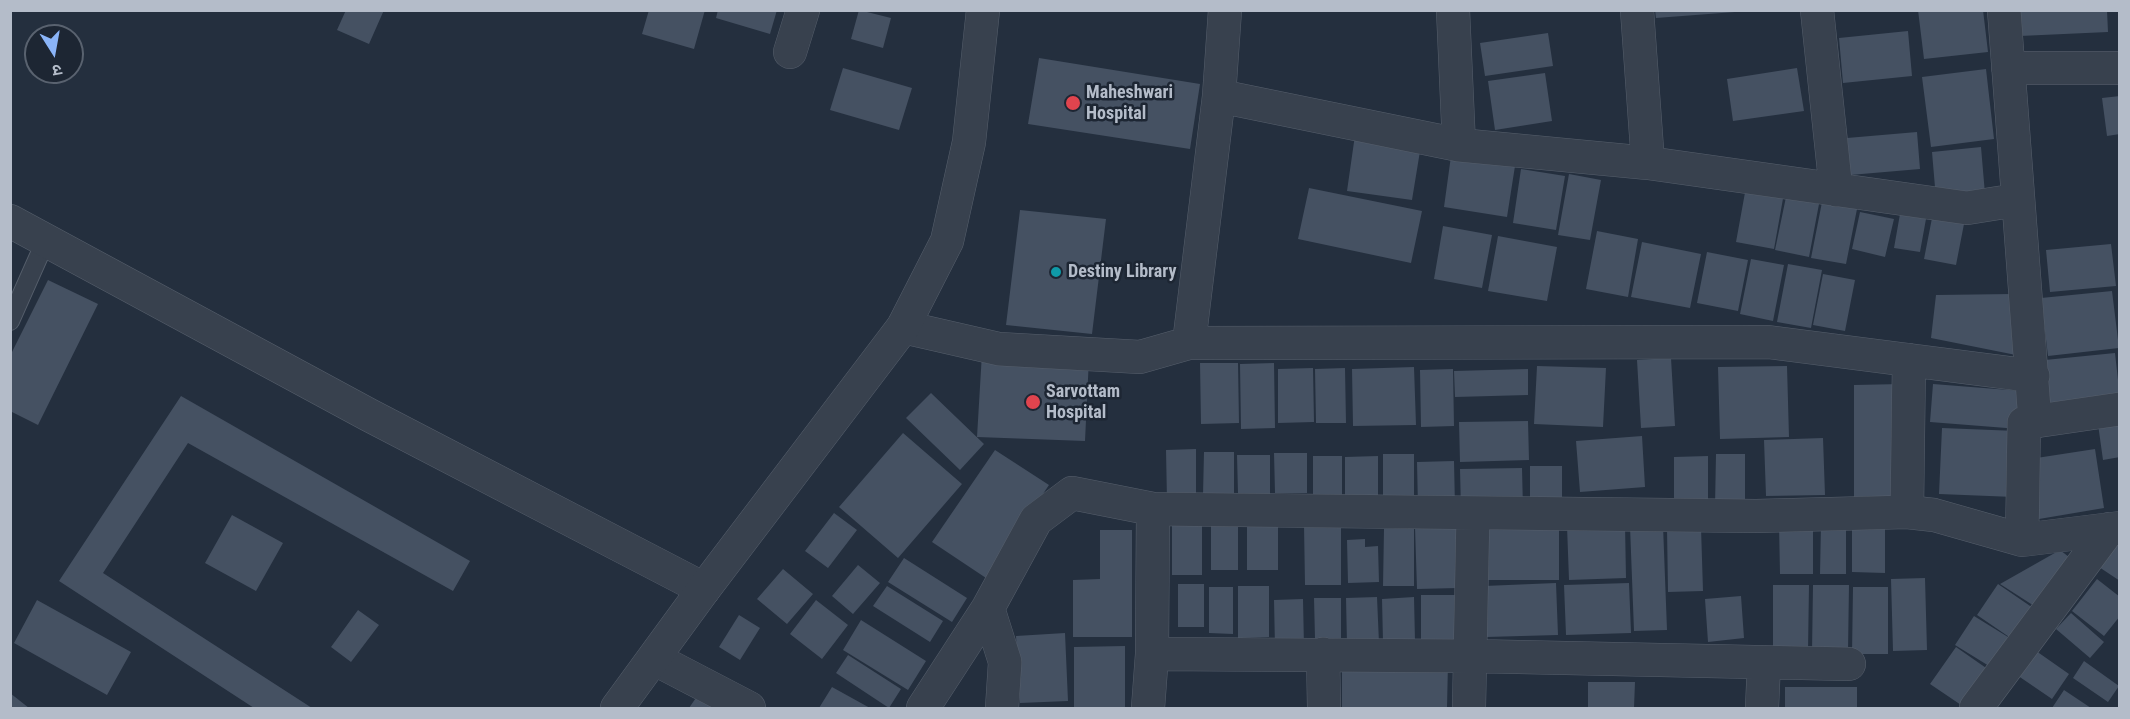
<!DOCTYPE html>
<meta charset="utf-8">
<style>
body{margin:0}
#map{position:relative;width:2130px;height:719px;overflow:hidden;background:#242f3e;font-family:"Roboto Condensed","Noto Sans Devanagari",sans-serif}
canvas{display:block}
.frame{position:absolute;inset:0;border:12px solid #b4bcc9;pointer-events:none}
.north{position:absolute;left:24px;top:24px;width:60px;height:60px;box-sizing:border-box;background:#1d2633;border:2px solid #59626f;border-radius:50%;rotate:169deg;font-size:16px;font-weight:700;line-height:24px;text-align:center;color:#b4bcc9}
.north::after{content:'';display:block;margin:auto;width:21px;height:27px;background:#8ab4f8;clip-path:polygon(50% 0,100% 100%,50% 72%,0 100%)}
</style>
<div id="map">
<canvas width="2130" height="719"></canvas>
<div class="frame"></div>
<div class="north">उ</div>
</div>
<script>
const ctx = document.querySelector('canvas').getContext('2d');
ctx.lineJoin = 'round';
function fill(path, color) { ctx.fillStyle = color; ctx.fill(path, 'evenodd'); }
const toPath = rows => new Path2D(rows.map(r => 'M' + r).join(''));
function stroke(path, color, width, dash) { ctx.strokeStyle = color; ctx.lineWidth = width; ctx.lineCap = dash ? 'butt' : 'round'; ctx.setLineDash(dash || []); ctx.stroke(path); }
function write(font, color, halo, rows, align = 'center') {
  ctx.font = font + ' "Roboto Condensed",sans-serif'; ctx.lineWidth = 5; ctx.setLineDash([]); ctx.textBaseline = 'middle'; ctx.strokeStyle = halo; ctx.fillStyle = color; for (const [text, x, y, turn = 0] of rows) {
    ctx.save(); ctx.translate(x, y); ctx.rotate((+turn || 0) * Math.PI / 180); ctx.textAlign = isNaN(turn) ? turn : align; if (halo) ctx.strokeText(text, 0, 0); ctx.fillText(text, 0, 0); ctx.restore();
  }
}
fill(toPath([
 [346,10,384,10,369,44,337,30],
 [649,10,705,10,694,49,642,34],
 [718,10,777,10,770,34,716,18],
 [859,10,891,18,883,48,851,39],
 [1655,10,1735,10,1735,12,1656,18],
 [1918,10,1983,10,1988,52,1924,59],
 [2019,10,2107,10,2108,32,2020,36],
 [1908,31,1912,76,1843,83,1839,38],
 [1548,33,1553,66,1485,76,1480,43],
 [1039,58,1200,84,1190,149,1028,124],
 [843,68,912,88,899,130,830,110],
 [1797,68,1804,111,1733,121,1727,79],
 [1986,69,1994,139,1931,147,1922,77],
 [1545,73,1552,121,1495,130,1488,81],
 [2120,96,2120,134,2107,136,2102,98],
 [1917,132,1920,169,1850,175,1847,138],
 [1355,135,1421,145,1412,200,1347,191],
 [1981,147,1985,194,1936,199,1932,152],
 [1451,156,1515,166,1507,217,1444,207],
 [1521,169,1565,176,1556,230,1513,223],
 [1569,174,1601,180,1590,240,1558,235],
 [1746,187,1784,193,1774,249,1736,242],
 [1309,188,1422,211,1411,263,1298,239],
 [1786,197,1819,204,1809,257,1775,250],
 [1822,202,1857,209,1846,264,1811,258],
 [1020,210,1106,219,1092,334,1006,325],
 [1860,212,1894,219,1885,257,1852,249],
 [1900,214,1926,219,1920,252,1894,248],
 [1932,218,1964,224,1956,265,1924,259],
 [1443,226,1492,235,1482,288,1434,279],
 [1597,231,1638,239,1628,297,1586,289],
 [1498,236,1557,247,1547,301,1488,291],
 [1642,242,1701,254,1690,308,1631,297],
 [2111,244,2116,286,2050,292,2046,250],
 [1707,252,1748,260,1738,311,1697,303],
 [1751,259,1784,265,1773,321,1740,314],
 [1788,264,1822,270,1811,328,1777,322],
 [1823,274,1855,280,1845,331,1813,325],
 [48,280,98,304,38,425,10,411,10,356],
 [2112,291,2119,348,2048,356,2041,298],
 [2012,294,2021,356,1931,338,1936,295],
 [982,353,1089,358,1085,441,977,437],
 [2115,353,2120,398,2051,415,2045,360],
 [1671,358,1675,426,1641,428,1637,360],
 [1200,363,1238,363,1239,423,1201,424],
 [1274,363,1275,428,1241,429,1240,364],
 [1537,366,1606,368,1603,427,1534,424],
 [1787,366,1789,437,1720,439,1718,367],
 [1414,367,1416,425,1353,426,1352,369],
 [1313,368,1314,422,1278,423,1278,369],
 [1345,368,1346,423,1316,423,1315,369],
 [1453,369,1454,426,1421,427,1420,370],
 [1528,369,1528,395,1455,397,1454,371],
 [1902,384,1903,496,1854,497,1854,385],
 [1933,384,2022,391,2019,429,1930,422],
 [931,393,984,444,960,470,906,418],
 [181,396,470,561,453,591,188,443,103,573,312,708,254,708,59,581],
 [2120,414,2120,457,2103,460,2097,417],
 [1528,421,1529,460,1460,462,1459,422],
 [1942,428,2017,431,2014,497,1939,494],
 [903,433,962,484,898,558,839,507],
 [1642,436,1645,487,1580,492,1576,441],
 [1823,438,1825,495,1766,496,1764,440],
 [1196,449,1196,500,1167,501,1166,450],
 [2095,449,2104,508,2039,519,2030,459],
 [995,450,1049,485,986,578,932,542],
 [1204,452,1234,452,1234,495,1203,495],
 [1274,453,1307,453,1307,493,1275,493],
 [1383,454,1414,454,1414,496,1383,496],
 [1716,454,1745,454,1745,506,1715,506],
 [1237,455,1270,455,1270,495,1238,494],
 [1313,456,1342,456,1342,495,1313,495],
 [1378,456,1378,496,1345,496,1345,457],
 [1708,456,1708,508,1674,508,1674,457],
 [1454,461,1455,507,1418,508,1417,462],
 [1530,466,1562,466,1562,511,1530,512],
 [1522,468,1523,509,1461,510,1460,469],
 [834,513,857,530,828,568,805,551],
 [232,515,283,543,256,591,205,563],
 [1247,520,1278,520,1278,570,1247,570],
 [1211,521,1238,521,1238,570,1211,570],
 [1487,521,1559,521,1559,580,1488,580],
 [1172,523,1202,523,1202,575,1172,575],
 [1852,523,1885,523,1885,573,1852,572],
 [1625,524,1626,578,1569,580,1567,526],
 [1779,524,1813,524,1813,574,1780,574],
 [1821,524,1846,524,1846,574,1820,574],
 [1304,525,1341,525,1341,585,1305,585],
 [1457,525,1458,588,1417,589,1415,527],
 [1663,525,1667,630,1634,631,1630,526],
 [1701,527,1703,591,1668,592,1667,528],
 [1384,529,1414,529,1414,586,1383,586],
 [1100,530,1132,530,1132,637,1073,637,1073,580,1100,579],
 [1365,539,1365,547,1378,546,1379,582,1348,583,1347,540],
 [2111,545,2120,545,2120,581,2096,565],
 [2060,550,2074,561,2042,611,2000,584],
 [904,558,967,598,952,622,888,582],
 [858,565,880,583,853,614,832,596],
 [783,569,813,594,787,624,757,599],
 [1925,578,1927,650,1893,651,1891,579],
 [2097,579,2120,597,2120,616,2104,636,2072,611],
 [1556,583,1558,635,1486,637,1484,586],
 [1629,583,1631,633,1566,635,1564,585],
 [1178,584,1204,584,1204,627,1178,627],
 [1998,584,2036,610,2015,641,1977,615],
 [1773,585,1809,585,1808,652,1773,652],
 [1813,585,1849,585,1848,652,1812,652],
 [887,586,943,621,930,642,873,606],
 [1238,586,1269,586,1269,637,1238,638],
 [1209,587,1233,587,1233,634,1209,633],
 [1853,587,1888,587,1888,654,1852,654],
 [1421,595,1457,595,1457,647,1421,647],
 [1741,596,1744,638,1708,642,1705,599],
 [1377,597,1379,643,1347,645,1346,598],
 [1414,597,1415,641,1383,642,1382,599],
 [1314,598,1341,598,1341,638,1315,639],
 [1303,599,1304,647,1275,648,1274,600],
 [37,600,131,652,107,695,14,643],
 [816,600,848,625,822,659,790,634],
 [358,610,379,625,351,662,331,647],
 [2071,613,2104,642,2090,658,2056,629],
 [739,615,760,628,740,660,719,647],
 [1974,616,2008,637,1989,666,1955,645],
 [861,620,926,661,908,690,843,650],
 [1065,633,1068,701,1020,703,1016,636],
 [1125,646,1125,708,1074,708,1074,647],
 [2029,646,2069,674,2052,699,2011,671],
 [1956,647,1989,670,1964,707,1930,684],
 [848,655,901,689,889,708,836,673],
 [1342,661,1448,663,1447,708,1342,708],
 [2084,661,2119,686,2108,702,2073,678],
 [1588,682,1635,682,1634,708,1588,708],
 [832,687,870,708,819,708],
 [1785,687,1857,687,1857,708,1785,708],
 [702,689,732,708,689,708],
 [2064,690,2091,708,2052,708],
 [10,693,29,708,10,708]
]), '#455162');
const service = toPath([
 [10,321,46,240]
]);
const minor = toPath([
 [1453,10,1459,145],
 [1637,10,1648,163],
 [1817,10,1836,190],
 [2004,10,2035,422],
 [790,52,803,10],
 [2008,68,2120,68],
 [1219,96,1459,145,1648,163,1967,208,2017,200],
 [10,221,369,415,704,589],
 [903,327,999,349,1140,357,1189,343,1768,342,2033,376],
 [1189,343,1219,96,1225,10],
 [1907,512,1909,360],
 [2022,540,2024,423,2120,409],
 [988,608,1005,662,1002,708],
 [1152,654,1471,656,1849,664],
 [1323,654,1324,708],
 [655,659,749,708],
 [923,708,988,608,1036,520,1072,493,1153,509,1756,516,1907,512,1934,515,2022,540,2120,528],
 [1148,708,1152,654,1153,509],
 [1469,708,1473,513],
 [1762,708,1764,662],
 [1976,708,2109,529]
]);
const tertiary = toPath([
 [617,708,704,589,903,327,947,241,969,142,983,10]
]);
stroke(service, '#565f6c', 20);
stroke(minor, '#565f6c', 34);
stroke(tertiary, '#565f6c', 34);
stroke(service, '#38414e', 18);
stroke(minor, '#38414e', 33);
stroke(tertiary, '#38414e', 33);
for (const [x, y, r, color] of [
 [1073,103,8,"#e0444e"],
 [1056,272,6,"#0f9aa8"],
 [1033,402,8,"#e0444e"]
]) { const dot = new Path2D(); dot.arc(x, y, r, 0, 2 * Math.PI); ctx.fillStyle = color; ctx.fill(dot); stroke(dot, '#1d2633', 2); }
write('bold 18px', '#b4bcc9', '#1d2633', [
 ["Maheshwari",1086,93],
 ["Hospital",1086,114],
 ["Destiny Library",1068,272],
 ["Sarvottam",1046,392],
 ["Hospital",1046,413]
], 'left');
</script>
